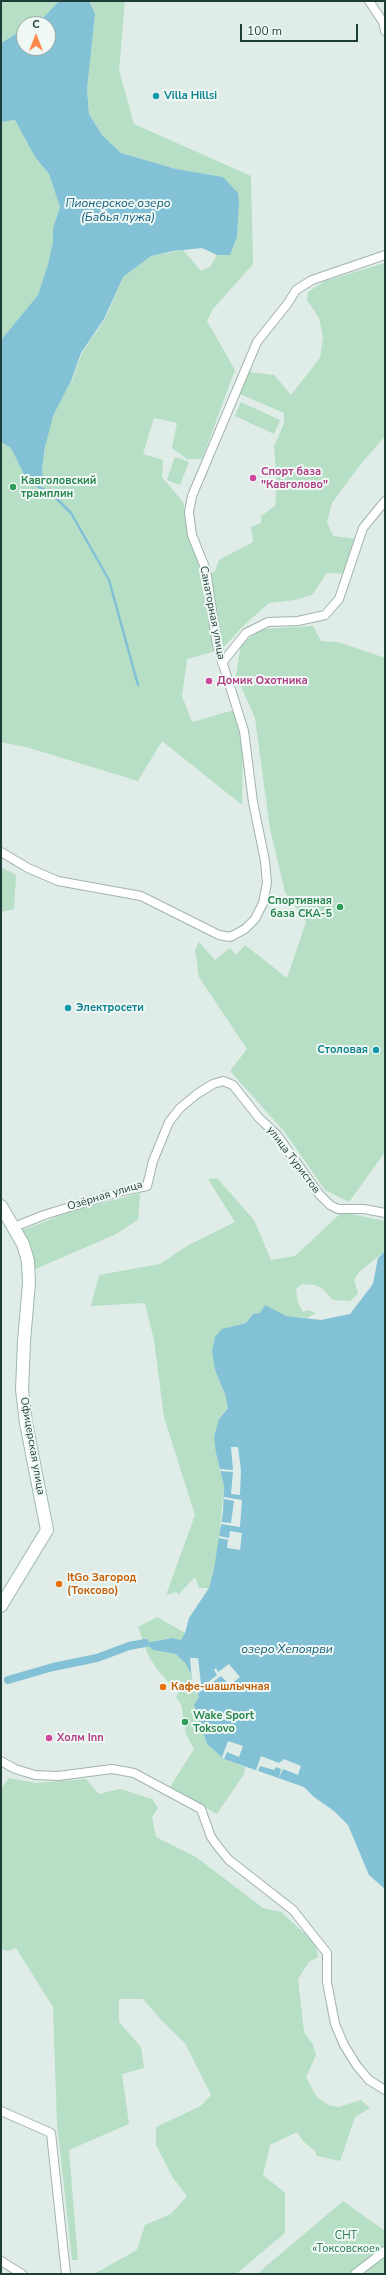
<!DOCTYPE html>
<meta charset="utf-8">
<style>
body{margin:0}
#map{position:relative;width:386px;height:2275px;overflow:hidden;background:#dfece7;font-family:"Nunito Sans",sans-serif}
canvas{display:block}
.frame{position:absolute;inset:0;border:2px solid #1f3d38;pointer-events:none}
.north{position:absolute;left:16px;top:16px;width:40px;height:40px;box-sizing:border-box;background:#f0f8f5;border:1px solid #9cada9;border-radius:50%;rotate:0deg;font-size:11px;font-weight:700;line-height:16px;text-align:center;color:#1f3d38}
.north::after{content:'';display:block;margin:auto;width:14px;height:18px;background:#fe894b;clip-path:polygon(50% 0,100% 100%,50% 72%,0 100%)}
.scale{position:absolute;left:240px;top:24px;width:118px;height:18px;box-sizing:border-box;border:2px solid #1f3d38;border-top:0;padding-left:5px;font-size:12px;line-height:14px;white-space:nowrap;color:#1f3d38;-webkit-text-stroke:3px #f0f8f5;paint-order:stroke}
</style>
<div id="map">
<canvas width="386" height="2275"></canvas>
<div class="frame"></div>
<div class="north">С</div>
<div class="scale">100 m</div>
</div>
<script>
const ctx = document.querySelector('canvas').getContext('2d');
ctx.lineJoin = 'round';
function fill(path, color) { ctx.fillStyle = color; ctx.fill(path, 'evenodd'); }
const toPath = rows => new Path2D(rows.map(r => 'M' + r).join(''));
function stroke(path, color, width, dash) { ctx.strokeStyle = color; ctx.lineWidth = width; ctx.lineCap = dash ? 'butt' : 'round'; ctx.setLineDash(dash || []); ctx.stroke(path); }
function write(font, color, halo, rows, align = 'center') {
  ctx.font = font + ' "Nunito Sans",sans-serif'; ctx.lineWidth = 4; ctx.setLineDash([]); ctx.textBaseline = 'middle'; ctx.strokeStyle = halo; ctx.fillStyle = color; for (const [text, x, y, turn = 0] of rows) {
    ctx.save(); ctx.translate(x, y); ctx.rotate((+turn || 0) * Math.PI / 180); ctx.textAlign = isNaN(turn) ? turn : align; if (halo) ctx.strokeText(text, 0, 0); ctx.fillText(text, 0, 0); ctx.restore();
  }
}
fill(toPath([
 [1,1,59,1,44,17,32,24,24,24,24,29,1,43],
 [89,1,125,1,119,70,134,124,251,176,253,264,213,309,207,321,235,370,202,459,187,459,172,448,177,423,154,418,143,454,163,460,162,477,183,502,192,544,202,561,216,651,187,659,182,696,192,722,234,710,243,731,242,805,162,741,138,781,26,747,1,742,1,442,11,448,28,483,42,470,48,430,53,416,71,381,76,384,72,380,82,353,105,319,123,277,151,256,183,250,201,271,210,267,217,255,230,255,237,237,239,205,223,177,176,169,121,153,102,135,89,114,87,89,88,59,95,14],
 [15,120,35,157,49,174,60,207,53,228,53,242,48,264,38,295,1,340,1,122],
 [385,263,385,436,360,465,332,503,327,522,333,536,358,539,347,574,327,573,312,595,295,600,269,603,242,627,225,646,220,647,210,575,215,571,219,560,253,542,251,527,261,523,261,516,275,506,277,482,274,447,284,423,284,413,240,394,248,372,274,375,291,395,320,358,323,337,319,318,307,300,308,292,325,281],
 [241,402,280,420,274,434,235,416],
 [175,457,189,462,180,485,167,480],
 [313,626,321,641,338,642,385,658,385,1152,349,1202,325,1190,284,1131,230,1071,247,1049,199,977,195,950,199,942,215,960,230,948,236,955,245,945,287,978,306,922,285,892,270,829,255,718,236,675,241,644,262,629],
 [1,867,16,875,14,909,1,912],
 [217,1178,254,1220,271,1260,295,1256,342,1212,385,1221,385,1251,359,1272,354,1280,358,1294,350,1301,333,1300,323,1289,315,1285,302,1284,296,1289,298,1303,303,1312,307,1310,316,1313,307,1318,286,1316,265,1306,260,1313,253,1314,246,1323,222,1329,215,1370,225,1394,228,1407,219,1419,216,1453,224,1486,217,1560,209,1588,199,1588,195,1577,179,1594,176,1592,166,1595,195,1515,164,1417,154,1340,145,1303,91,1306,99,1275,160,1264,187,1246,235,1222,208,1179],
 [140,1193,138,1220,114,1235,33,1270,32,1249,23,1230,75,1210],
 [157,1617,185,1633,181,1640,172,1638,153,1641,153,1650,176,1654,186,1664,191,1674,192,1682,199,1697,194,1705,207,1744,224,1759,245,1767,244,1774,217,1814,170,1787,194,1749,186,1734,181,1704,176,1697,178,1693,156,1668,148,1655,138,1627],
 [9,1778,36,1783,86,1779,99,1794,120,1789,152,1799,158,1808,152,1817,156,1837,196,1857,263,1908,281,1912,315,1943,318,1957,309,1962,298,1979,304,2032,313,2045,316,2055,306,2077,316,2096,328,2105,339,2107,361,2100,370,2108,355,2117,340,2161,317,2156,315,2151,303,2141,297,2132,270,2145,263,2175,285,2193,285,2233,236,2274,94,2274,137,2250,145,2225,171,2214,187,2196,173,2178,156,2145,156,2127,201,2106,211,2095,185,2043,163,2022,143,1999,119,1999,119,2022,141,2047,144,2068,122,2074,129,2124,69,2150,78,2260,72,2260,57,2123,53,2007,16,1948,8,1951,1,1949,1,1788],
 [343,2201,385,2231,385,2274,257,2274]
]), '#b6dfc5');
fill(toPath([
 [59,1,89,1,95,14,87,89,89,114,102,135,121,153,176,169,223,177,238,193,239,205,237,237,230,255,217,255,202,248,173,251,151,256,123,277,104,319,81,353,71,381,53,416,45,447,42,470,45,484,36,485,28,483,11,448,1,442,1,340,38,295,48,264,53,242,53,228,60,207,49,174,35,157,15,120,1,122,1,43,24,29,24,48,48,48,48,24,32,24,44,17],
 [385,1251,385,1889,369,1875,348,1825,334,1811,314,1797,304,1787,224,1759,207,1744,194,1705,199,1697,192,1682,191,1674,186,1664,176,1654,153,1650,145,1643,172,1638,181,1640,185,1633,189,1618,209,1588,214,1569,223,1512,224,1486,216,1453,214,1437,219,1419,228,1408,225,1394,215,1370,212,1351,215,1337,222,1329,246,1323,253,1314,260,1313,265,1305,286,1316,321,1320,350,1314,373,1284,378,1258]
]), '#82c1d6');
fill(toPath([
 [231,1447,238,1447,241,1470,240,1495,231,1494,233,1472,220,1471,220,1469,233,1470],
 [224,1497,242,1500,240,1527,221,1524,221,1522,231,1523,234,1501,224,1499],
 [230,1531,242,1533,240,1550,227,1548,228,1540,219,1538,219,1536,229,1538],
 [190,1658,198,1658,201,1684,195,1685,192,1682],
 [229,1664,240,1677,230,1685,221,1676,197,1694,196,1692,217,1675,214,1670,216,1668,218,1672],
 [228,1741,243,1746,239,1757,227,1752,224,1759,222,1757],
 [261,1756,279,1763,284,1759,301,1766,298,1775,283,1769,279,1778,281,1769,276,1767,274,1770,260,1766,258,1771,256,1770]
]), '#dfece7');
stroke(toPath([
 [36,485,54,496,71,513,109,580,138,685]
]), '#82c1d6', 2.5);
stroke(toPath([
 [8,1680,53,1667,97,1658,129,1646,145,1643]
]), '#82c1d6', 8);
const street = toPath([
 [369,1,383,22,385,31],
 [222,663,246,633,268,622,298,621,325,615,339,599,363,528,385,501],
 [1,852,28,868,58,881,141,896,219,935,230,937,245,929,255,919,263,903,267,883,265,861,253,802,244,731,217,645,206,570,192,535,189,512,192,496,257,342,288,303,296,290,312,280,385,255],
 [14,1227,44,1215,122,1191,147,1186,153,1161,169,1122,180,1108,197,1094,213,1084,223,1081,233,1085,259,1118,277,1135,319,1194,330,1205,338,1209,364,1209,385,1213],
 [1,1761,15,1769,35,1775,58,1776,112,1769,134,1773,201,1809,211,1837,219,1848,229,1860,293,1910,327,1953,327,1982,335,2024,344,2045,357,2066,369,2080,385,2090],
 [1,2111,51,2133,66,2274],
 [1,2261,22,2274],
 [355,2274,385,2251]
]);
const secondary = toPath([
 [1,1206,23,1244,28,1261,29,1283,24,1341,22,1390,26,1423,47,1530,1,1606]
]);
stroke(street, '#a2b4af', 10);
stroke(secondary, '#9db9b1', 14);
stroke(street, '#fff', 8);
stroke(secondary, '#fff', 12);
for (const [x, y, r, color] of [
 [156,96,4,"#0f9aa8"],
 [253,478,4,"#d1479c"],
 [13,487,4,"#2e9e5b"],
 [209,681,4,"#d1479c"],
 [340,907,4,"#2e9e5b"],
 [68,1008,4,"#0f9aa8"],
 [376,1050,4,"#0f9aa8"],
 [59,1584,4,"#e8710a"],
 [163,1687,4,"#e8710a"],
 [185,1722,4,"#2e9e5b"],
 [49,1738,4,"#d1479c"]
]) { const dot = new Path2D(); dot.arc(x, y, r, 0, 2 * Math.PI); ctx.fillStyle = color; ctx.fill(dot); stroke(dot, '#f0f8f5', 1.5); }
write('bold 11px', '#0d838f', '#f0f8f5', [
 ["Villa Hillsi",164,96],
 ["Электросети",76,1008],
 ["Столовая",368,1050,"right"]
], 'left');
write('bold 11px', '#b23c85', '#f0f8f5', [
 ["Спорт база",261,472],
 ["\"Кавголово\"",261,485],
 ["Домик Охотника",217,681],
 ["Холм Inn",57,1738]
], 'left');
write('bold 11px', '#27864d', '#f0f8f5', [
 ["Кавголовский",21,481],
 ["трамплин",21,494],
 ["Спортивная",332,901,"right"],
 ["база СКА-5",332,914,"right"],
 ["Wake Sport",193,1716],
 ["Toksovo",193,1729]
], 'left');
write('11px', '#1f3d38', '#f0f8f5', [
 ["Санаторная улица",212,613,79],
 ["улица Туристов",293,1160,53],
 ["Озёрная улица",105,1196,-17],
 ["Офицерская улица",32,1446,80]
]);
write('bold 11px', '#c56008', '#f0f8f5', [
 ["ItGo Загород",67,1578],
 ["(Токсово)",67,1591],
 ["Кафе-шашлычная",171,1687]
], 'left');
write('11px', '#25784e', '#f0f8f5', [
 ["СНТ",346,2236],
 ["«Токсовское»",346,2249]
]);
write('italic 12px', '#14617e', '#f0f8f5', [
 ["Пионерское озеро",118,204],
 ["(Бабья лужа)",118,218],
 ["озеро Хепоярви",287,1650]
]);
</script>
